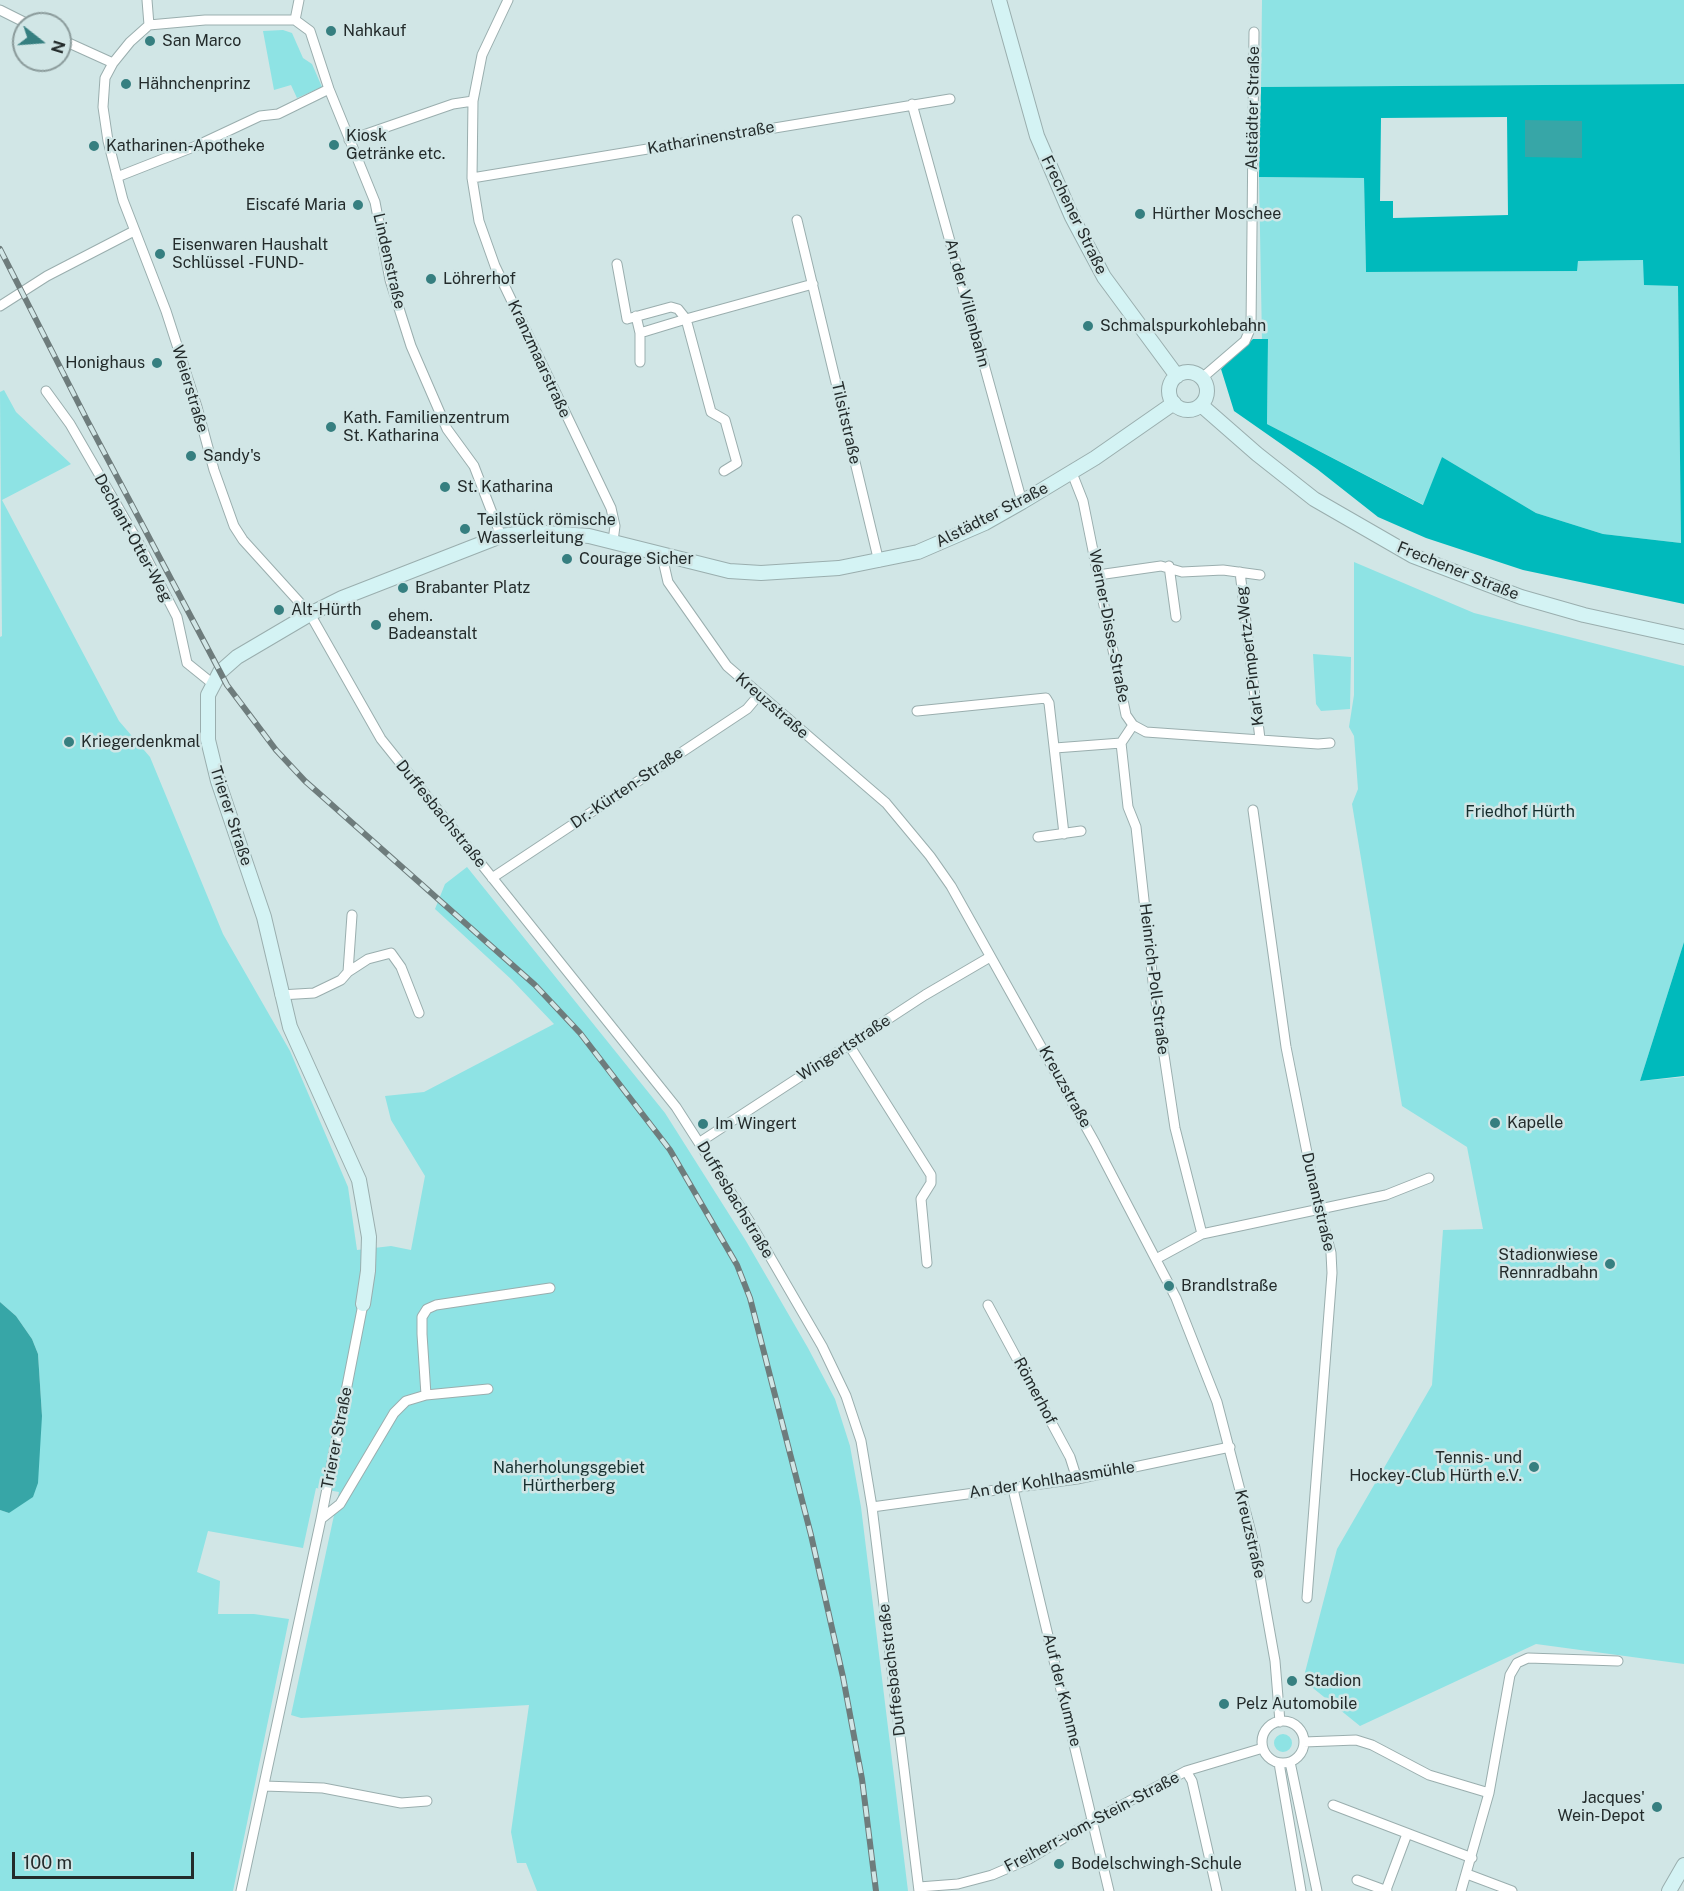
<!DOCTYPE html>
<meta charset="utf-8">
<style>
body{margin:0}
#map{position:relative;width:1684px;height:1891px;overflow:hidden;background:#d1e6e6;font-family:"Public Sans",sans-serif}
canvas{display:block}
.north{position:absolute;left:12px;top:12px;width:60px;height:60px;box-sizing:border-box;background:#d1e6e6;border:2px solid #8b9b9b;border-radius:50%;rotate:107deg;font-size:16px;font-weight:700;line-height:24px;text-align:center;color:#232b2b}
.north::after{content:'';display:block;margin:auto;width:21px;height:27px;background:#367f80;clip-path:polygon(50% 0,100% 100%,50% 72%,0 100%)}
.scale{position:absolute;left:12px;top:1852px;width:182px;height:27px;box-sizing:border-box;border:3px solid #232b2b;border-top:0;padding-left:8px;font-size:18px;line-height:21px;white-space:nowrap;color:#232b2b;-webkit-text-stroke:4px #d1e6e6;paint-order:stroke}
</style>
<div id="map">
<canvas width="1684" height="1891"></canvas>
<div class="north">N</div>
<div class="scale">100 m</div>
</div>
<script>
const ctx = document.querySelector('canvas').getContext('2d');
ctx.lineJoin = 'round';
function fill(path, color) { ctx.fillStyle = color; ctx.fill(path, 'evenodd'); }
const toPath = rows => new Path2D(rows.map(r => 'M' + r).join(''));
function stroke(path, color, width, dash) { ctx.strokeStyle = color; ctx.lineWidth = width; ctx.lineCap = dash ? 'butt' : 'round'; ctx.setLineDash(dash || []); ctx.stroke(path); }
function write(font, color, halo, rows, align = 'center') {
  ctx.font = font + ' "Public Sans",sans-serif'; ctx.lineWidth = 5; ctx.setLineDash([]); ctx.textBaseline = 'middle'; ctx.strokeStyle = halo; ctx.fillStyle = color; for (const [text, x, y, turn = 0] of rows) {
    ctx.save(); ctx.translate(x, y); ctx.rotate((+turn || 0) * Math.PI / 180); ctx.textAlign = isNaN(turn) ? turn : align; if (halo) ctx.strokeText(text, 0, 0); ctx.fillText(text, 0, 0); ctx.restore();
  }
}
fill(toPath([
 [1262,0,1684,0,1684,84,1261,87],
 [283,30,292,33,303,58,312,64,322,87,297,98,291,85,274,90,263,31],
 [1259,177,1364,178,1366,272,1576,271,1578,261,1643,260,1678,286,1681,543,1603,534,1536,513,1442,457,1424,505,1267,424,1268,340,1262,341],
 [4,390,16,412,71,464,2,500,119,721,150,757,223,934,290,1051,348,1187,357,1250,391,1246,411,1250,425,1176,391,1120,385,1096,424,1092,554,1024,512,980,435,909,445,884,467,867,665,1113,746,1241,808,1348,835,1399,850,1446,861,1507,908,1891,537,1891,526,1863,517,1863,511,1832,529,1705,301,1718,291,1715,339,1492,316,1488,303,1548,208,1531,197,1572,220,1581,218,1614,254,1614,289,1619,233,1891,0,1891,0,1510,9,1513,42,1416,38,1354,32,1339,16,1316,0,1302,0,637,2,636,0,392],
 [1354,562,1474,613,1684,666,1684,942,1640,1081,1684,1077,1684,1664,1536,1644,1360,1726,1303,1680,1337,1549,1432,1385,1443,1230,1483,1229,1467,1147,1402,1106,1352,804,1358,789,1354,736,1349,727,1354,695],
 [1313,654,1351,657,1350,709,1321,711,1316,704],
 '1274 1743a9 9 0 1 1 18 0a9 9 0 1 1-18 0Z'
]), '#8ee3e4');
fill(toPath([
 [1684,84,1684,604,1523,570,1426,538,1378,517,1317,469,1234,411,1221,369,1253,339,1268,339,1267,424,1423,505,1442,457,1536,513,1603,534,1681,543,1678,286,1644,285,1643,260,1578,261,1577,271,1366,272,1364,178,1259,177,1261,87],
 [1507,117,1508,215,1393,218,1393,201,1380,201,1381,118],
 [1684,942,1684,1076,1640,1081]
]), '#00babc');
fill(toPath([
 [1525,120,1582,121,1582,158,1525,157],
 [0,1302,16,1316,32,1339,38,1354,42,1416,38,1483,33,1497,9,1513,0,1510]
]), '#37a6a7');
const street = toPath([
 [147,0,149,25],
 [508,0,482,55,473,101,472,178,479,221,495,266,611,508,615,526,613,541],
 [0,10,28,24],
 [295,20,299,0],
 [60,39,113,63],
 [912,104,1022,502],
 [349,140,453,104,473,101],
 [117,177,196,146,260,116,278,114,329,89],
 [472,178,950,99],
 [797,220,879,562],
 [617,264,627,319,671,307,678,309,686,319,813,284],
 [0,306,47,276,134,231],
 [636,316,640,333,686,319,711,412,725,420,737,463,724,471],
 [640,333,640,362],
 [1202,378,1245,341,1251,327,1254,32],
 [46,391,70,424,141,547,177,617,187,663,213,684],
 [1072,473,1083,501,1126,715,1133,725,1146,732,1318,744,1330,743],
 [501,536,474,466,447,429,411,346,390,280,375,202,329,89,310,31,295,20,205,20,149,25,130,42,113,63,105,78,103,107,108,141,123,200,166,311,197,407,214,470,234,526,243,540,310,614,381,739,676,1107,751,1224,822,1346,846,1396,861,1441,872,1507,919,1891],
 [662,556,668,582,727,666,886,803,930,856,951,886,1095,1143,1176,1298,1217,1402,1255,1548,1275,1661,1280,1722],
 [1169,566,1176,617],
 [1240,572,1260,739],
 [1098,575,1161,566,1182,572,1223,570,1260,575],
 [917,711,1046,698,1049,703,1064,834],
 [1133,725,1121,743,1128,807,1136,827,1153,982,1175,1128,1202,1234],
 [1055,748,1121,743],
 [1253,810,1286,1047,1315,1193,1331,1253,1332,1273,1307,1598],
 [1038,837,1081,831],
 [492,878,747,709,758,696],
 [348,972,368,959,391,953,401,967,419,1013],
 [280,995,314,993,341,980,348,972,352,915],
 [849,1045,931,1175,931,1183,921,1199,927,1263],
 [700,1142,925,995,990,957],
 [1156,1259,1202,1234,1386,1195,1429,1178],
 [988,1305,1070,1457,1077,1479],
 [426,1395,422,1334,422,1317,427,1309,436,1305,550,1288],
 [1013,1489,1109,1891],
 [872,1507,1077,1479,1230,1447],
 [321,1519,340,1504,394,1413,406,1401,426,1395,488,1389],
 '1262 1742a21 21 0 1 1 42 0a21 21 0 1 1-42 0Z',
 [1304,1742,1356,1740,1372,1745,1429,1775,1489,1793],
 [1290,1762,1317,1891],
 [1279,1763,1301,1891],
 [1186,1771,1192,1781,1217,1891],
 [264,1786,323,1788,401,1803,427,1801],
 [1333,1805,1472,1858],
 [1467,1874,1512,1891],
 [1357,1880,1387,1891],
 [919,1887,958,1884,992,1875,1029,1859,1094,1820,1186,1771,1263,1748],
 [1386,1890,1407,1834],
 [241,1891,321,1519,363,1304],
 [1461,1891,1489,1793,1510,1675,1517,1663,1528,1658,1618,1661]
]);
const secondary = toPath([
 [999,0,1037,136,1072,217,1104,277,1177,376],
 '1169 391a19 19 0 1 1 38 0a19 19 0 1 1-38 0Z',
 [1201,405,1257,454,1314,499,1413,556,1521,597,1584,615,1684,637],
 [363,1304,368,1271,369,1237,359,1180,290,1027,264,917,218,781,208,740,208,695,220,672,237,657,310,614,342,598,501,536,531,532,589,536,729,571,761,573,839,568,918,552,985,523,1022,502,1095,458,1174,403],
 [1669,1891,1684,1865]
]);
stroke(street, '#9aaeae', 11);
stroke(secondary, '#9aaeae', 16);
stroke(street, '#fff', 9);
stroke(secondary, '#d4f3f4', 14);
const rail = toPath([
 [0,249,87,420,227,685,276,750,305,781,535,985,580,1033,670,1150,737,1265,750,1298,811,1535,843,1677,862,1779,876,1891]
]);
stroke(rail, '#6e7c7c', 6);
stroke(rail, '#d1e6e6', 4, [11]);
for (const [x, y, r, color] of [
 [331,31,6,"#367f80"],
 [150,41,6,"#367f80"],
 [126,84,6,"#367f80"],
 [334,145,6,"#367f80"],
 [94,146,6,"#367f80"],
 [358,205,6,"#367f80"],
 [1140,214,6,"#367f80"],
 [160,254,6,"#367f80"],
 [431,279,6,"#367f80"],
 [1088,326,6,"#367f80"],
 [157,363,6,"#367f80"],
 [331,427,6,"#367f80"],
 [191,456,6,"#367f80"],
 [445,487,6,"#367f80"],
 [465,529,6,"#367f80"],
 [567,559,6,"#367f80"],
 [403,588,6,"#367f80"],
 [279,610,6,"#367f80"],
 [376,625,6,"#367f80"],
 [69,742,6,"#367f80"],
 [1495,1123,6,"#367f80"],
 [703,1124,6,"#367f80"],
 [1610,1264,6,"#367f80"],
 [1169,1286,6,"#367f80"],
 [1534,1467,6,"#367f80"],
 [1292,1681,6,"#367f80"],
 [1224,1704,6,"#367f80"],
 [1657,1807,6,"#367f80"],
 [1059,1864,6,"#367f80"]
]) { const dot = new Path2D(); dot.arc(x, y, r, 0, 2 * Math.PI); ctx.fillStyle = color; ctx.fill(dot); stroke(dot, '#d1e6e6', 2); }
write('16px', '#232b2b', '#d1e6e6', [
 ["Nahkauf",343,31],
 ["San Marco",162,41],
 ["Hähnchenprinz",138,84],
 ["Kiosk",346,136],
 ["Getränke etc.",346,154],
 ["Katharinen-Apotheke",106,146],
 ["Eiscafé Maria",346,205,"right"],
 ["Hürther Moschee",1152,214],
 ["Eisenwaren Haushalt",172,245],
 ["Schlüssel -FUND-",172,263],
 ["Löhrerhof",443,279],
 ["Schmalspurkohlebahn",1100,326],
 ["Honighaus",145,363,"right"],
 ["Kath. Familienzentrum",343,418],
 ["St. Katharina",343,436],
 ["Sandy's",203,456],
 ["St. Katharina",457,487],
 ["Teilstück römische",477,520],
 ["Wasserleitung",477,538],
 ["Courage Sicher",579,559],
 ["Brabanter Platz",415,588],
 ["Alt-Hürth",291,610],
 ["ehem.",388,616],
 ["Badeanstalt",388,634],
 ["Kriegerdenkmal",81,742],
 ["Kapelle",1507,1123],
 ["Im Wingert",715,1124],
 ["Stadionwiese",1598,1255,"right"],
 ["Rennradbahn",1598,1273,"right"],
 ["Brandlstraße",1181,1286],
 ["Tennis- und",1522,1458,"right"],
 ["Hockey-Club Hürth e.V.",1522,1476,"right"],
 ["Stadion",1304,1681],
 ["Pelz Automobile",1236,1704],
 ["Jacques'",1645,1798,"right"],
 ["Wein-Depot",1645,1816,"right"],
 ["Bodelschwingh-Schule",1071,1864]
], 'left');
write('16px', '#232b2b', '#d1e6e6', [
 ["Alstädter Straße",1253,108,-89],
 ["Katharinenstraße",711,138,-10],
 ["Frechener Straße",1074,215,64],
 ["Lindenstraße",389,261,77],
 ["An der Villenbahn",967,303,75],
 ["Kranzmaarstraße",539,359,65],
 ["Weierstraße",190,389,73],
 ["Tilsitstraße",846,423,77],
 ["Alstädter Straße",992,515,-27],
 ["Dechant-Otter-Weg",133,538,61],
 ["Frechener Straße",1458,571,22],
 ["Werner-Disse-Straße",1109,626,79],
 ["Karl-Pimpertz-Weg",1250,656,-97],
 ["Kreuzstraße",772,706,41],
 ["Dr.-Kürten-Straße",627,788,-34],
 ["Duffesbachstraße",441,814,51],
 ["Trierer Straße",231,816,72],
 ["Heinrich-Poll-Straße",1154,979,83],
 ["Wingertstraße",844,1048,-33],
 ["Kreuzstraße",1065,1087,61],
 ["Duffesbachstraße",735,1200,59],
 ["Dunantstraße",1318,1202,77],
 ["Römerhof",1035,1391,62],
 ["Trierer Straße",337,1438,-79],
 ["An der Kohlhaasmühle",1052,1480,-9],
 ["Kreuzstraße",1250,1534,77],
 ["Duffesbachstraße",892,1670,-97],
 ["Auf der Kumme",1062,1690,76],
 ["Freiherr-vom-Stein-Straße",1092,1822,-28]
]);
write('16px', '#152e2e', '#d1e6e6', [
 ["Friedhof Hürth",1520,812],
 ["Naherholungsgebiet",569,1468],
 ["Hürtherberg",569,1486]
]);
</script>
